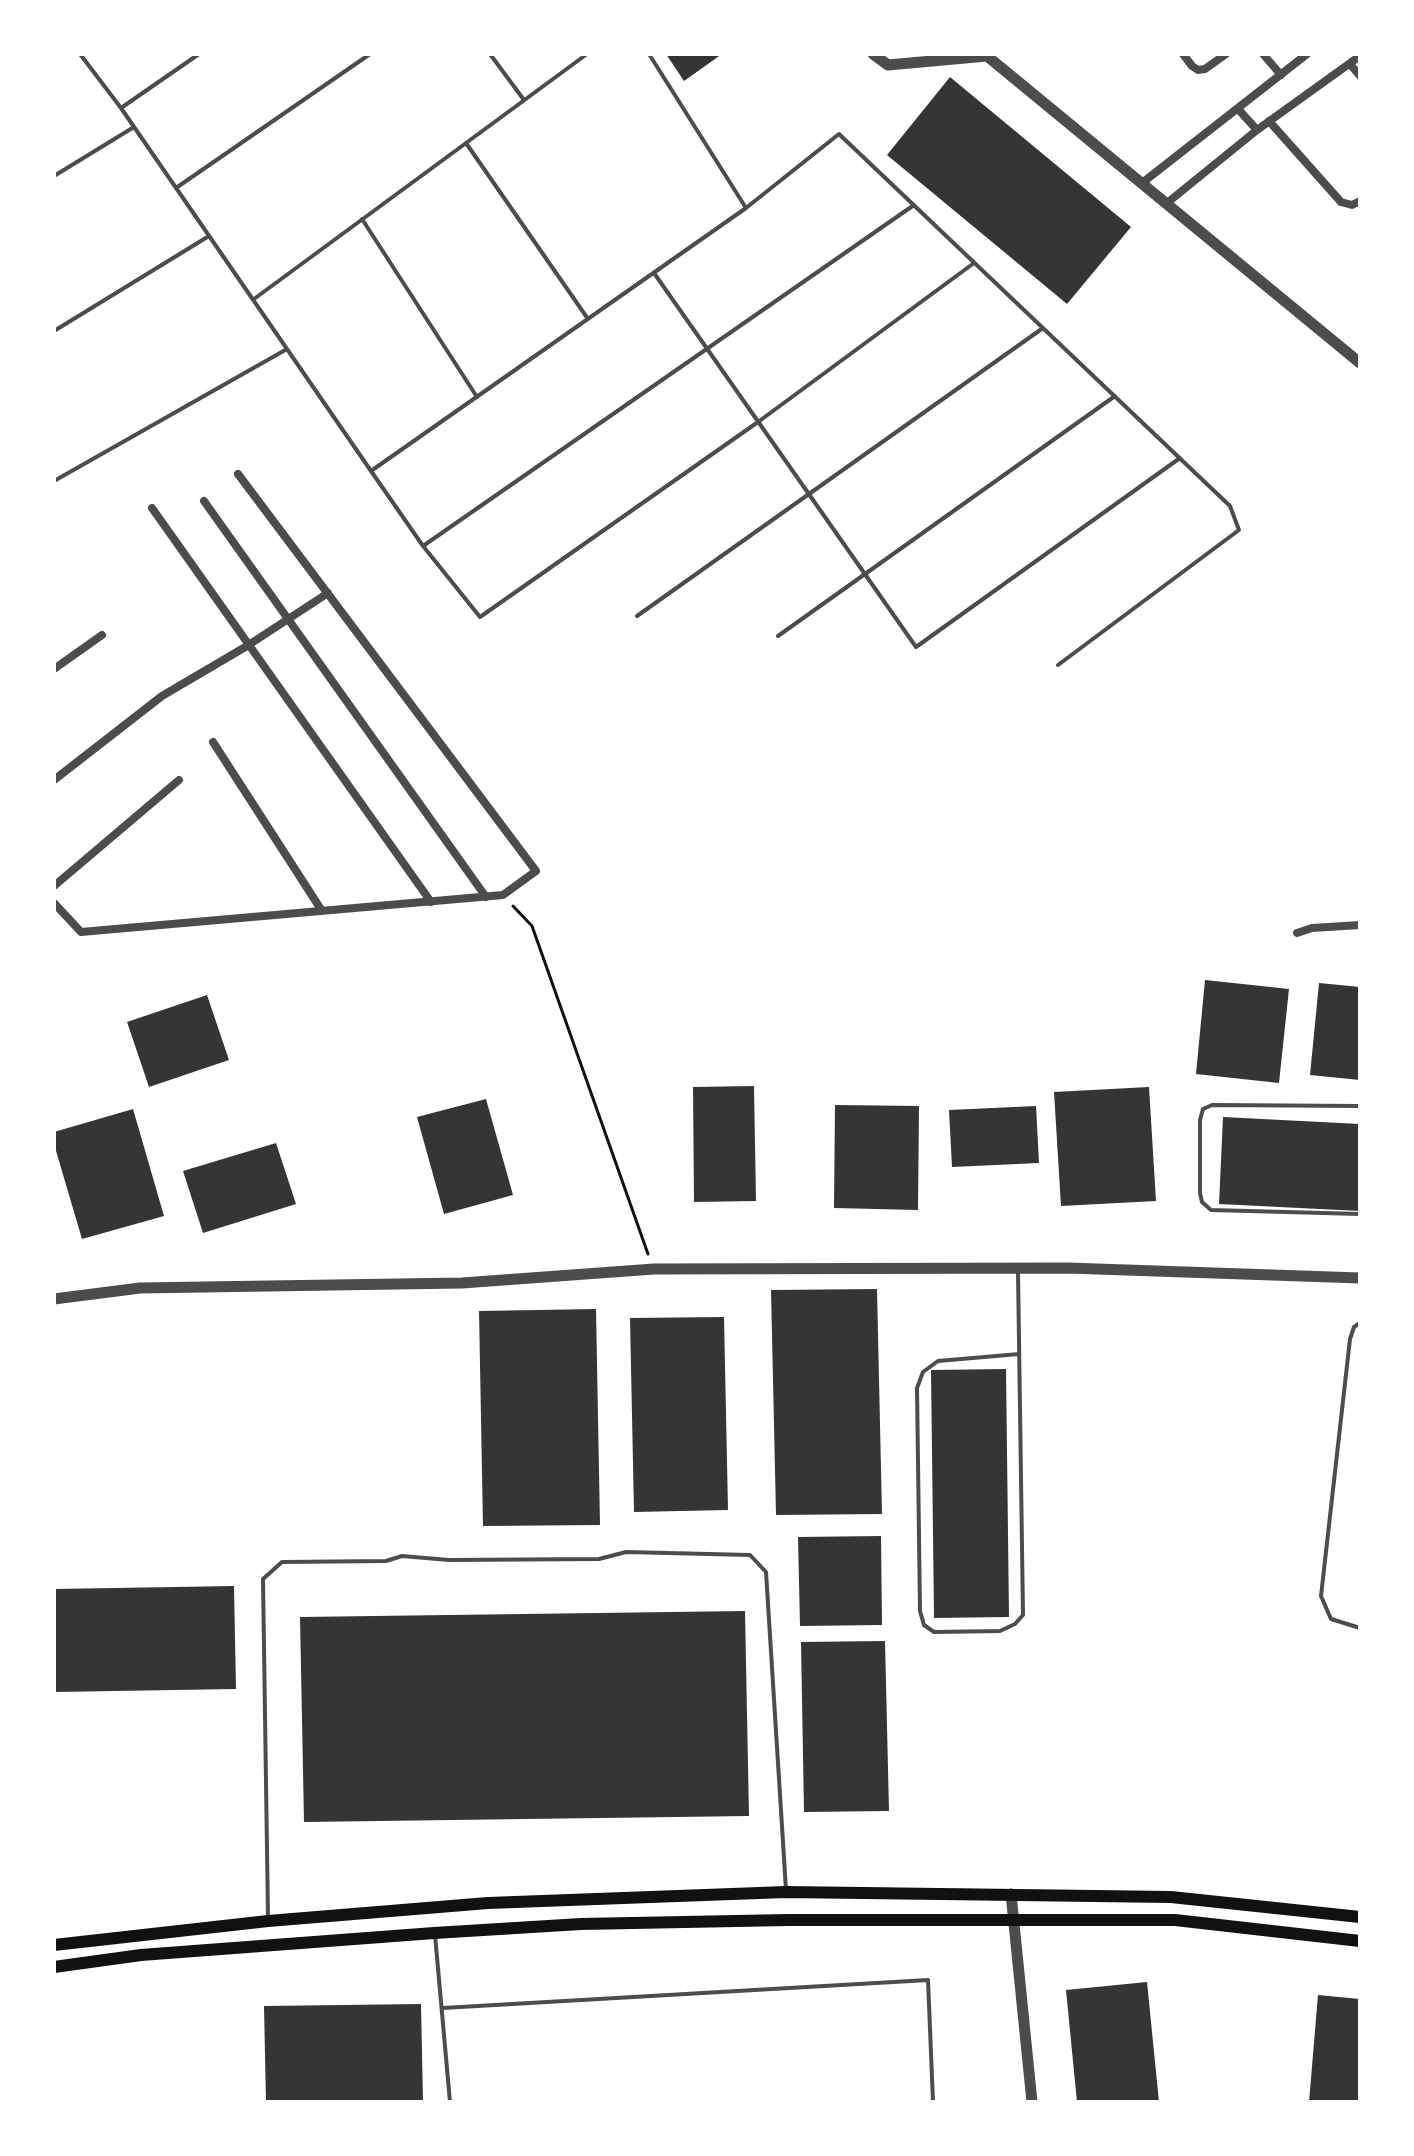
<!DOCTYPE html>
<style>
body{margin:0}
#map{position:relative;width:1414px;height:2156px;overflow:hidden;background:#fff;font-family:Commissioner,sans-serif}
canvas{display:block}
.frame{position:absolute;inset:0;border:56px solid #fff;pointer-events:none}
</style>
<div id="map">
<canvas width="1414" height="2156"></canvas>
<div class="frame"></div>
</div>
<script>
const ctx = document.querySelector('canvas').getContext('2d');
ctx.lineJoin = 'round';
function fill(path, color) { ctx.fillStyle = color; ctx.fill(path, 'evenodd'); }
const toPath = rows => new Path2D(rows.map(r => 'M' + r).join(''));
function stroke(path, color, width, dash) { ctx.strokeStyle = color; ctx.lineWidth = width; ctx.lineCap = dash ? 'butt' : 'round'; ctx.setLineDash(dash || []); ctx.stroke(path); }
fill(toPath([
 [666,54,722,54,684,81],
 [950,77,1131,227,1067,304,887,155],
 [1205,980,1289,989,1279,1083,1196,1074],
 [1319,983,1360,987,1360,1080,1310,1075],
 [207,995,229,1060,149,1087,127,1022],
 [754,1086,756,1201,694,1202,693,1087],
 [1149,1087,1156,1201,1061,1206,1054,1092],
 [486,1099,513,1195,444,1214,417,1117],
 [835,1105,919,1106,918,1210,834,1208],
 [1036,1106,1039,1163,952,1167,949,1110],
 [133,1109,164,1216,82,1239,54,1144,54,1132],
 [1223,1117,1360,1124,1360,1211,1219,1204],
 [276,1143,296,1204,203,1233,183,1171],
 [877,1289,882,1514,776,1515,771,1290],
 [596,1309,600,1525,483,1526,479,1311],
 [724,1317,728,1510,634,1512,630,1318],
 [1006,1369,1009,1617,934,1618,931,1370],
 [881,1536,882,1625,800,1626,798,1537],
 [234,1586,236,1689,54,1692,54,1589],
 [745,1611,749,1816,304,1822,300,1617],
 [885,1641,889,1811,804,1812,801,1642],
 [1147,1982,1159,2102,1077,2102,1066,1990],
 [1318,1995,1360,1999,1360,2102,1309,2102],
 [421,2004,423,2102,266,2102,264,2006]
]), '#353535');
stroke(toPath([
 [513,906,532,926,648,1254]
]), '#111', 3);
stroke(toPath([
 [80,54,121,108,371,471,746,208,649,54],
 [490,54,524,100],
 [121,108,199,54],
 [466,143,588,319],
 [54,176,134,127],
 [176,188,370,54],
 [746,208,839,134,1230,506,1239,530,1058,665],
 [362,219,477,397],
 [654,273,916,647,1180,458],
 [254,299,587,54],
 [54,331,209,236],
 [371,471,423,546,480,617,758,422,974,263],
 [54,481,287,349],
 [423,546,914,205],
 [637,616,1043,328],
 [778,636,1115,396],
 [1360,1106,1212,1105,1203,1109,1200,1120,1200,1193,1202,1202,1211,1210,1360,1214],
 [1018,1272,1023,1615,1015,1624,1000,1631,934,1632,924,1625,920,1611,917,1388,923,1372,938,1361,1019,1354],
 [1360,1323,1354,1327,1350,1339,1321,1596,1331,1619,1360,1628],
 [268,1917,263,1579,282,1562,386,1561,402,1556,449,1560,599,1559,626,1552,750,1555,766,1572,786,1890],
 [435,1935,450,2102],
 [443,2008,928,1980,933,2102]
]), '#4c4c4c', 4);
stroke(toPath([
 [1183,54,1192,66,1198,70,1205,69,1226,54],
 [1263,54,1281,75],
 [1350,64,1360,76],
 [1238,109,1257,130],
 [1269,121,1341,202,1352,205,1360,201],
 [1142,183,1307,54],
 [1167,203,1257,130,1360,56],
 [204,501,486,897],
 [152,508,431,902],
 [54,669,102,635],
 [213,742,322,911],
 [54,780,162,696,247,646,328,593],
 [54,886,179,780],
 [54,903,81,932,503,895,536,871,238,474],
 [1297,933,1312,928,1360,925]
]), '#4c4c4c', 8);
stroke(toPath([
 [873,54,888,65,987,56,1360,363],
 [54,1299,140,1288,462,1283,654,1269,1068,1268,1360,1278],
 [1011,1894,1032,2102]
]), '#4c4c4c', 11);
stroke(toPath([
 [54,1945,268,1921,488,1903,786,1892,1171,1897,1360,1917],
 [54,1967,141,1955,434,1933,581,1924,788,1920,1175,1920,1360,1941]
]), '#111', 12);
</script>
